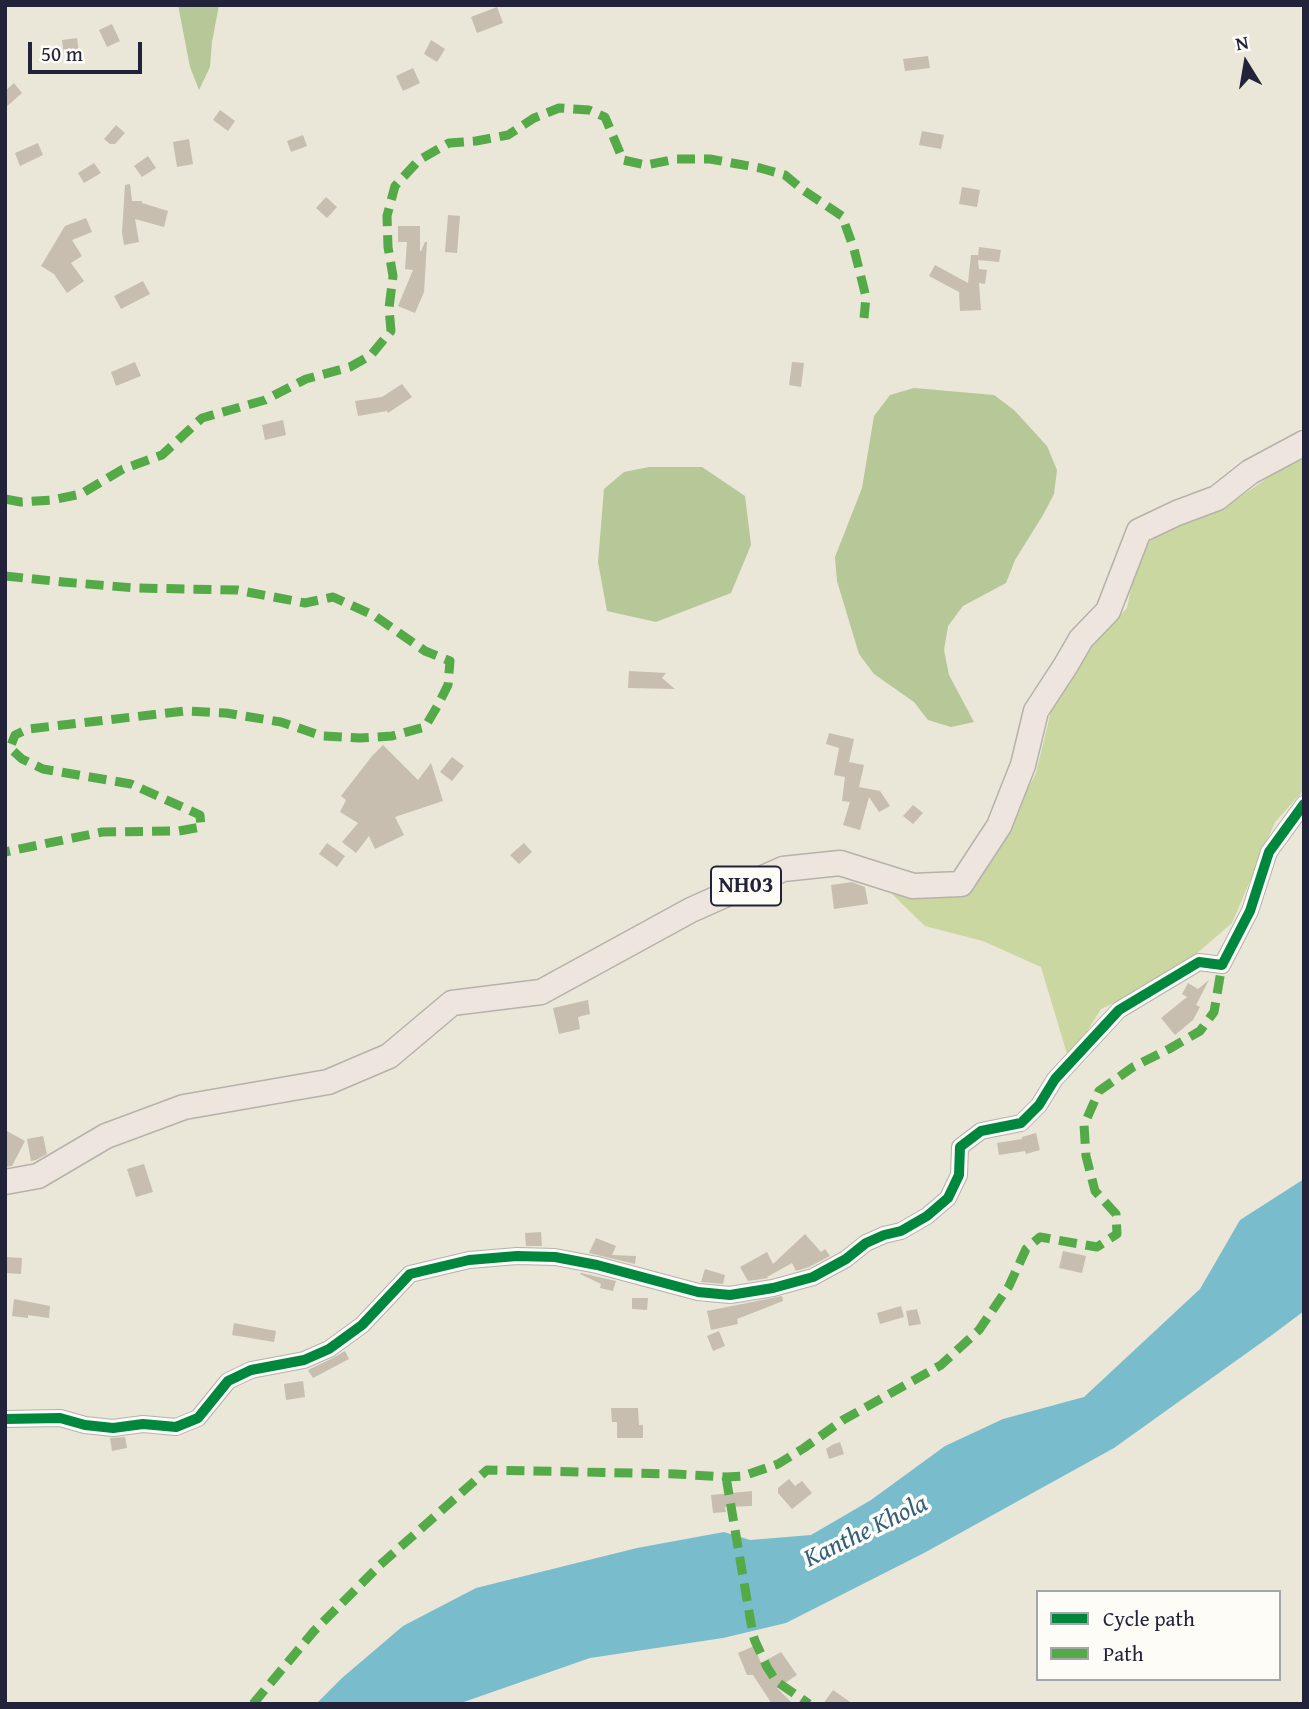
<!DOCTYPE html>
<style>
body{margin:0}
#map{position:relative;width:1309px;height:1709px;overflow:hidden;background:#eae6d8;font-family:"Gentium Book Plus",serif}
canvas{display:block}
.frame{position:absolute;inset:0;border:7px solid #22223b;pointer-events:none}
.legend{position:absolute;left:1036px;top:1590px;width:245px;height:91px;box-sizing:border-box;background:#fdfcf7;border:2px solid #a5a5ac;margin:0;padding:9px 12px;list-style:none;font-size:21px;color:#22223b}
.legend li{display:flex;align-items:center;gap:14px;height:35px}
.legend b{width:35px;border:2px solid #a5a5ac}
.north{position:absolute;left:1211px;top:28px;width:70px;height:70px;-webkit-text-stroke:5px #fdfcf7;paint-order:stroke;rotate:349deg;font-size:19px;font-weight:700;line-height:28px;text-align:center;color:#22223b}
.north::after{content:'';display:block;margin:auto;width:24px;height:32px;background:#22223b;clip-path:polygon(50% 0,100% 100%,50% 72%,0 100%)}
.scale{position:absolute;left:28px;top:42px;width:114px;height:32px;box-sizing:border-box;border:4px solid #22223b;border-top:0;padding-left:9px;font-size:21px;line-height:24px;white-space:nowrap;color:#22223b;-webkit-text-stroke:5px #fdfcf7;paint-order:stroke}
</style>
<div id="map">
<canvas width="1309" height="1709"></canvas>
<div class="frame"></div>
<ul class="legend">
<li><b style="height:9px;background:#00873e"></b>Cycle path</li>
<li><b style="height:9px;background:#53aa46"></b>Path</li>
</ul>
<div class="north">N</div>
<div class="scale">50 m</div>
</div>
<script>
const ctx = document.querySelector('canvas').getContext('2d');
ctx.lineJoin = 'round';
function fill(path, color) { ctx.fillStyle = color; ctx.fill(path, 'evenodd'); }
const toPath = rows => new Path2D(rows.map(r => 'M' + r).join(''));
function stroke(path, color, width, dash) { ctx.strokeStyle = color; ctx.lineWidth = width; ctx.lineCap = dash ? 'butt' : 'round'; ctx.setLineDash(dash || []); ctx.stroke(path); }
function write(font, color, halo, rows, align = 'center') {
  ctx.font = font + ' "Gentium Book Plus",serif'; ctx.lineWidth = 7; ctx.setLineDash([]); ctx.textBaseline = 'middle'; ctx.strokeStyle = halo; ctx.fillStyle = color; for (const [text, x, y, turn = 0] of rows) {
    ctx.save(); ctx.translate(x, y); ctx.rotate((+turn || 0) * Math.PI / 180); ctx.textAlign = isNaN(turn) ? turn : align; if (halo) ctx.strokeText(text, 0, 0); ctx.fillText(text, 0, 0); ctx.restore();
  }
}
fill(toPath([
 [1304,457,1304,790,1275,822,1232,923,1195,955,1137,992,1101,1009,1084,1036,1067,1054,1041,967,983,941,925,926,889,891,945,895,981,878,1036,773,1051,711,1063,687,1091,647,1127,608,1139,550,1175,522,1227,506,1282,468]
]), '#cad7a0');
fill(toPath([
 [178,5,219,5,212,42,210,67,199,90,190,67],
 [914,388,994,395,1014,410,1047,446,1057,470,1054,494,1043,515,1015,560,1006,583,963,606,948,626,944,650,949,675,974,722,951,727,928,720,914,702,874,674,859,654,837,581,835,557,862,488,874,416,890,395],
 [649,467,702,467,745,496,751,545,731,593,656,622,607,611,598,562,604,489,624,472]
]), '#b6c898');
fill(toPath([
 [1304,1179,1304,1311,1272,1335,1114,1448,924,1553,786,1623,723,1638,590,1658,458,1704,316,1704,342,1678,403,1626,476,1588,637,1548,724,1532,750,1540,811,1535,871,1500,945,1446,1003,1419,1084,1397,1200,1289,1240,1220]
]), '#79bdcd');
fill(toPath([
 [497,7,503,23,477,33,471,17],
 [112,24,120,41,107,47,99,30],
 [77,38,79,52,64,54,62,40],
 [431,40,445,49,437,62,424,54],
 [928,56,930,68,905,71,903,59],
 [413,68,420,83,403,91,396,76],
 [14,83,22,93,5,108,5,91],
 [220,110,235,121,228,131,213,120],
 [116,125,125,133,115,144,110,144,104,139],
 [922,131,944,135,941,149,919,145],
 [303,135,307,146,291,152,287,141],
 [189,139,193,164,177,167,173,142],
 [38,143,43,155,20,166,15,153],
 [148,156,156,168,142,177,134,166],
 [94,163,101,173,84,183,78,173],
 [130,184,132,201,142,201,142,203,168,211,164,227,135,219,139,242,124,245,122,232,125,185],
 [962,187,980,190,977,207,959,204],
 [326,197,337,207,327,218,316,208],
 [448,215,460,216,457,253,445,252],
 [86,218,92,232,72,240,82,256,71,263,84,281,67,293,54,274,41,266,65,226],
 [398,226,420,226,420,251,421,251,425,242,427,242,424,292,415,313,398,306,413,270,405,269,407,242,398,242],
 [979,247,1001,250,999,262,978,260,979,269,987,270,985,284,979,283,981,310,960,311,959,292,929,276,935,265,968,283,971,255,978,255],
 [143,281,150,294,121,309,114,296],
 [135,362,141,376,116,386,111,372],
 [792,362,804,363,801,387,789,385],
 [402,384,412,397,388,413,387,411,358,416,355,401,382,397],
 [283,420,286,435,265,440,262,425],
 [629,671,666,673,662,678,675,689,628,688],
 [829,733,854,739,849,762,864,765,859,787,880,791,890,806,879,812,869,797,860,830,843,825,850,802,842,801,845,777,834,775,839,748,826,744],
 [383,745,418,780,431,763,443,801,395,817,404,835,375,849,369,836,356,853,342,842,358,823,340,812,346,800,341,796,372,756],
 [452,757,464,766,452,781,440,772],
 [913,805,923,813,913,824,903,816],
 [327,843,345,856,337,867,319,854],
 [524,843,532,852,519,864,510,855],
 [852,882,865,887,868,904,834,909,831,885],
 [1209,980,1196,1005,1200,1007,1193,1020,1175,1035,1161,1018,1187,997,1182,994,1188,983,1198,989],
 [588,1000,590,1014,578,1017,580,1029,559,1034,553,1008],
 [5,1130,25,1141,12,1166,5,1167],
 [1036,1133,1040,1150,1026,1154,1025,1151,999,1155,997,1143,1022,1139,1022,1137],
 [43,1136,47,1154,36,1160,31,1161,27,1139],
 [144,1164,153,1192,136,1197,127,1169],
 [541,1232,542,1246,526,1246,525,1233],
 [805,1234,821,1252,825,1249,830,1256,809,1267,796,1271,792,1263,767,1277,768,1278,748,1281,740,1267,767,1252,773,1264],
 [596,1238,616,1246,612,1255,636,1256,635,1264,589,1253],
 [1063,1251,1086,1256,1082,1273,1059,1268],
 [5,1257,22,1258,21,1274,5,1273],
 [705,1269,725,1275,723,1284,701,1282],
 [581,1273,616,1281,613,1291,600,1288,601,1284,580,1274],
 [782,1296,783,1301,737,1319,738,1324,711,1330,707,1311],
 [632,1298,648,1298,647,1310,632,1309],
 [14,1299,50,1306,49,1318,28,1315,28,1318,12,1316],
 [901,1306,904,1317,880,1324,877,1313],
 [917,1309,921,1324,909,1326,906,1311],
 [234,1323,276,1331,274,1342,232,1335],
 [719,1331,725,1346,713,1351,707,1336],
 [345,1351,349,1359,313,1378,308,1370,333,1358],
 [303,1381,305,1397,286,1400,284,1384],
 [611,1408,638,1408,639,1425,643,1425,643,1438,617,1438,617,1422,612,1422],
 [125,1437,127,1448,112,1451,110,1438],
 [840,1442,844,1454,829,1459,826,1449,832,1445],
 [789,1479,795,1486,802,1481,812,1493,792,1509,778,1493,778,1488],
 [752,1491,752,1506,725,1507,726,1512,713,1513,711,1495],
 [754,1646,761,1663,781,1652,797,1675,777,1688,793,1704,772,1704,753,1675,747,1675,738,1653],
 [833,1690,853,1704,823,1704]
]), '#c7beaf');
const street = toPath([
 [5,1419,60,1418,85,1425,113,1428,143,1424,176,1427,198,1418,228,1381,251,1370,304,1360,329,1349,362,1325,410,1274,469,1260,517,1256,555,1257,597,1265,698,1292,730,1295,773,1288,813,1277,846,1259,866,1243,884,1235,901,1231,927,1216,948,1198,959,1175,960,1147,981,1131,1021,1123,1039,1105,1055,1079,1119,1010,1199,962,1222,965,1250,911,1269,852,1304,804]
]);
const primary = toPath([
 [5,1182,38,1176,106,1136,184,1107,328,1082,389,1056,452,1003,541,992,691,910,783,869,840,863,913,886,961,884,999,826,1023,765,1036,711,1066,665,1081,639,1108,611,1139,531,1177,513,1217,498,1250,472,1304,443]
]);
stroke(street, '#b5b2ab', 18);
stroke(primary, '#b5b2ab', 27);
stroke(street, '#fcfbf9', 16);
stroke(primary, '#eee6de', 24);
stroke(toPath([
 [5,499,21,502,52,500,81,494,123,469,162,455,202,418,265,400,306,379,350,367,371,355,391,331,389,308,393,276,388,247,387,216,395,186,419,160,449,143,476,141,508,135,534,118,559,108,589,110,605,117,623,160,646,165,676,159,710,159,760,168,785,175,803,190,842,216,854,249,866,297,864,318],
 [5,576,63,582,135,588,237,590,305,603,333,597,375,616,425,651,450,661,448,685,438,705,425,727,392,736,360,738,322,736,281,722,226,713,185,711,28,729,15,735,10,748,22,759,43,769,131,784,200,815,201,827,179,831,102,832,5,852],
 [726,1477,753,1635,755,1641,767,1667,776,1681,809,1704],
 [253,1704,314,1631,380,1565,487,1470,676,1474,726,1477,743,1476,778,1464,804,1448,843,1420,941,1365,979,1330,1009,1286,1026,1249,1040,1237,1097,1247,1117,1234,1116,1214,1095,1191,1086,1156,1084,1125,1099,1091,1133,1067,1169,1049,1200,1031,1214,1012,1222,965]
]), '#53aa46', 9, [18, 9]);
stroke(toPath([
 [5,1419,60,1418,85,1425,113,1428,143,1424,176,1427,198,1418,228,1381,251,1370,304,1360,329,1349,362,1325,410,1274,469,1260,517,1256,555,1257,597,1265,698,1292,730,1295,773,1288,813,1277,846,1259,866,1243,884,1235,901,1231,927,1216,948,1198,959,1175,960,1147,981,1131,1021,1123,1039,1105,1055,1079,1119,1010,1199,962,1222,965,1250,911,1269,852,1304,804]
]), '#00873e', 10);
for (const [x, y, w] of [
 [746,886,70]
]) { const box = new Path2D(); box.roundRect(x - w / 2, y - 19.5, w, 39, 5); ctx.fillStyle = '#fdfcf7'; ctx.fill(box); stroke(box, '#22223b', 2); }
write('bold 23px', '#22223b', null, [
 ["NH03",746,886]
]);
write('italic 26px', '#34607a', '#fdfcf7', [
 ["Kanthe Khola",866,1532,-26]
]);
</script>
